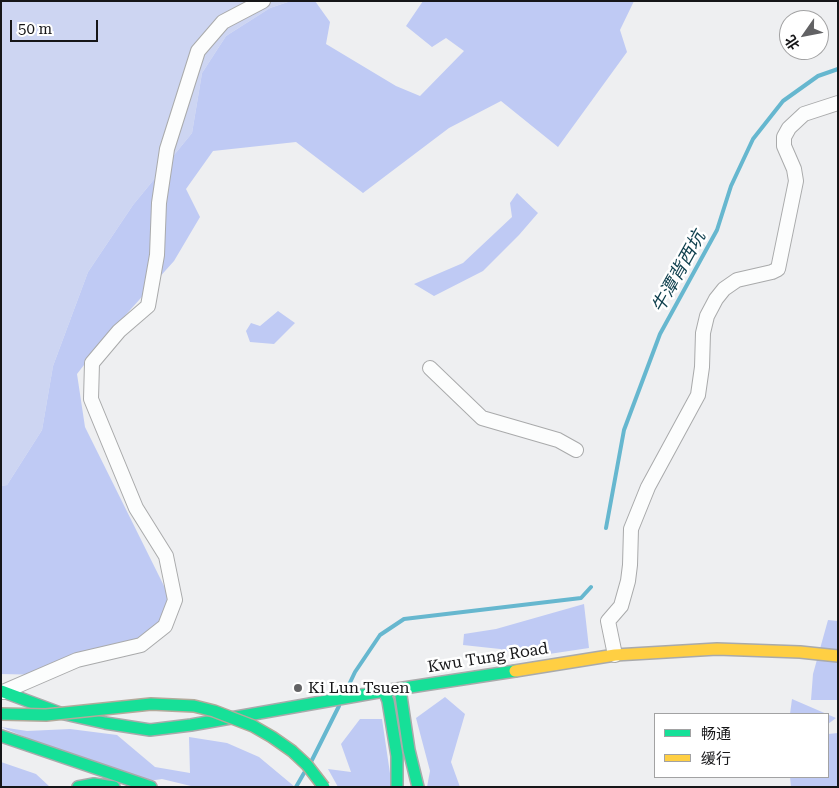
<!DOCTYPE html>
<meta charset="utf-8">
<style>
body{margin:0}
#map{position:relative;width:839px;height:788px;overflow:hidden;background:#eeeff1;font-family:"Roboto Serif","Noto Sans SC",serif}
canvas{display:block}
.frame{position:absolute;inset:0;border:2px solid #161618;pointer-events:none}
.legend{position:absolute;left:654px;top:713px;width:175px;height:65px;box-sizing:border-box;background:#fff;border:1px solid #a2a2a3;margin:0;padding:6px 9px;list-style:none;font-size:15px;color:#161618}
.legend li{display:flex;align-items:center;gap:10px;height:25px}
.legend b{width:25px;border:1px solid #a2a2a3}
.north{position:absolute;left:779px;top:10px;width:50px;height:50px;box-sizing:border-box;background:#fff;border:1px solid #a2a2a3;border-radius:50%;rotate:237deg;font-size:14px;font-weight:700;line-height:20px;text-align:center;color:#161618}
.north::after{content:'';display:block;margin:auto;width:18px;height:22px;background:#626264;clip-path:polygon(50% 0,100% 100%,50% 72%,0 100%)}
.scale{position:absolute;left:10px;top:20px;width:88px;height:22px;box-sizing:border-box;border:2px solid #161618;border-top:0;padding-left:6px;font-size:15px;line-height:18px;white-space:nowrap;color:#161618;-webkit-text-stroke:4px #fff;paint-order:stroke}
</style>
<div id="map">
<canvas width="839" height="788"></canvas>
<div class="frame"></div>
<ul class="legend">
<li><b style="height:6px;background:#16e098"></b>畅通</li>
<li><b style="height:6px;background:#ffcf43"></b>缓行</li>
</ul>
<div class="north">北</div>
<div class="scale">50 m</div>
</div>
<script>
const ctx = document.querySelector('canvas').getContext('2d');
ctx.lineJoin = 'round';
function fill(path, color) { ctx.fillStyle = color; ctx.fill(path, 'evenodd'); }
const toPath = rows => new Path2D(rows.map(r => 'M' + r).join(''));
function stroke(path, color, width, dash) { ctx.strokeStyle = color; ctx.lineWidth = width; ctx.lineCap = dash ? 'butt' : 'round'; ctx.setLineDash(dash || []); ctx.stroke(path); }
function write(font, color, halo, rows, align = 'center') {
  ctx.font = font + ' "Roboto Serif","Noto Sans SC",serif'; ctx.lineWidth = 5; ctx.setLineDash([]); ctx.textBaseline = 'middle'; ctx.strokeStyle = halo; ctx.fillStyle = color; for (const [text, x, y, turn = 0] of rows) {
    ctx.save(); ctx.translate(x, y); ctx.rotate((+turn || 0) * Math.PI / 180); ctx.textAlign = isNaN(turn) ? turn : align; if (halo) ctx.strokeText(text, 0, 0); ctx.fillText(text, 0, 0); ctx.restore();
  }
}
fill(toPath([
 [1,1,291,1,270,8,226,36,202,73,192,133,133,205,88,272,53,366,42,430,7,485,1,486]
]), '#cdd5f2');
fill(toPath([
 [291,1,315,1,330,22,326,44,396,86,420,96,464,51,446,38,432,47,406,26,423,1,634,1,620,30,627,52,558,147,501,101,449,128,363,193,296,142,213,151,186,189,200,217,174,261,105,338,77,374,85,427,167,592,169,621,115,655,47,675,1,674,1,486,7,485,42,430,53,366,88,272,133,205,192,133,202,73,226,36,270,8],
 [517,193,538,213,519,235,483,271,434,296,414,284,463,263,512,217,510,203],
 [278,311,295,323,274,344,250,342,246,331,251,323,260,326],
 [584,604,589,648,529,657,500,649,463,645,464,634,496,629],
 [828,620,838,621,838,700,811,700,813,674],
 [445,697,465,714,451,762,460,787,427,787,430,771,416,718],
 [792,699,836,718,828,724,828,714,790,714],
 [360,719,382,719,392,787,338,787,328,769,351,772,341,744],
 [1,727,27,731,70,729,117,735,155,767,190,773,189,737,227,743,259,757,295,787,195,787,162,779,135,783],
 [838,733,838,787,791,787,790,777,828,777,828,734],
 [1,762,36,774,50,787,1,787]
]), '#bfcaf4');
stroke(toPath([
 [606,528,624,430,660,334,717,230,731,186,753,139,783,101,818,76,838,69],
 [346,691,355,672,380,635,404,619,581,598,591,587],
 [312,760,339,706],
 [296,787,304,773]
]), '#66b7cf', 4);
const street = toPath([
 [430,368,482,418,558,440,576,450],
 [615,655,608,621,621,606,628,581,630,565,631,529,648,487,698,395,702,367,703,333,707,316,716,299,724,289,737,280,772,272,778,269,796,181,794,169,784,146,784,137,789,128,804,114,838,103],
 [3,692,77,660,141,645,165,626,175,600,166,556,136,508,91,399,92,363,119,331,148,306,157,255,159,203,167,149,198,51,223,22,263,1]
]);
const fast = toPath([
 [400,689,409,750,418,787],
 [1,691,60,713,105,723,150,730,191,725,384,691,515,671],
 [384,691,388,701,397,756,397,787],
 [1,736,151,787],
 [78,787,94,784,114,787]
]);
const slow = toPath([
 [515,671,615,655,717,649,800,652,838,656]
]);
stroke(street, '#a9aaab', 16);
stroke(fast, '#a9aaab', 14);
stroke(slow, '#a9aaab', 14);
stroke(street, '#fcfdfd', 14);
stroke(fast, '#16e098', 11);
stroke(slow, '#ffcf43', 11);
const fastBridge = toPath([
 [1,714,46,715,151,704,194,706,214,711,253,726,272,737,292,751,307,765,324,787]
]);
stroke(fastBridge, '#b3aa9b', 14, []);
stroke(fastBridge, '#16e098', 11);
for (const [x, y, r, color] of [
 [298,688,5,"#626264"]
]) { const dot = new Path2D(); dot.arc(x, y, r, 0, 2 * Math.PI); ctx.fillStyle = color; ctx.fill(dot); stroke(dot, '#fff', 2); }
write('16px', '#161618', '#fff', [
 ["Kwu Tung Road",488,658,-9]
]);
write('16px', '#161618', '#fff', [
 ["Ki Lun Tsuen",308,688]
], 'left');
write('italic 18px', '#0d3e4c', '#fff', [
 ["牛潭背西坑",679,272,-61]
]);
</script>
